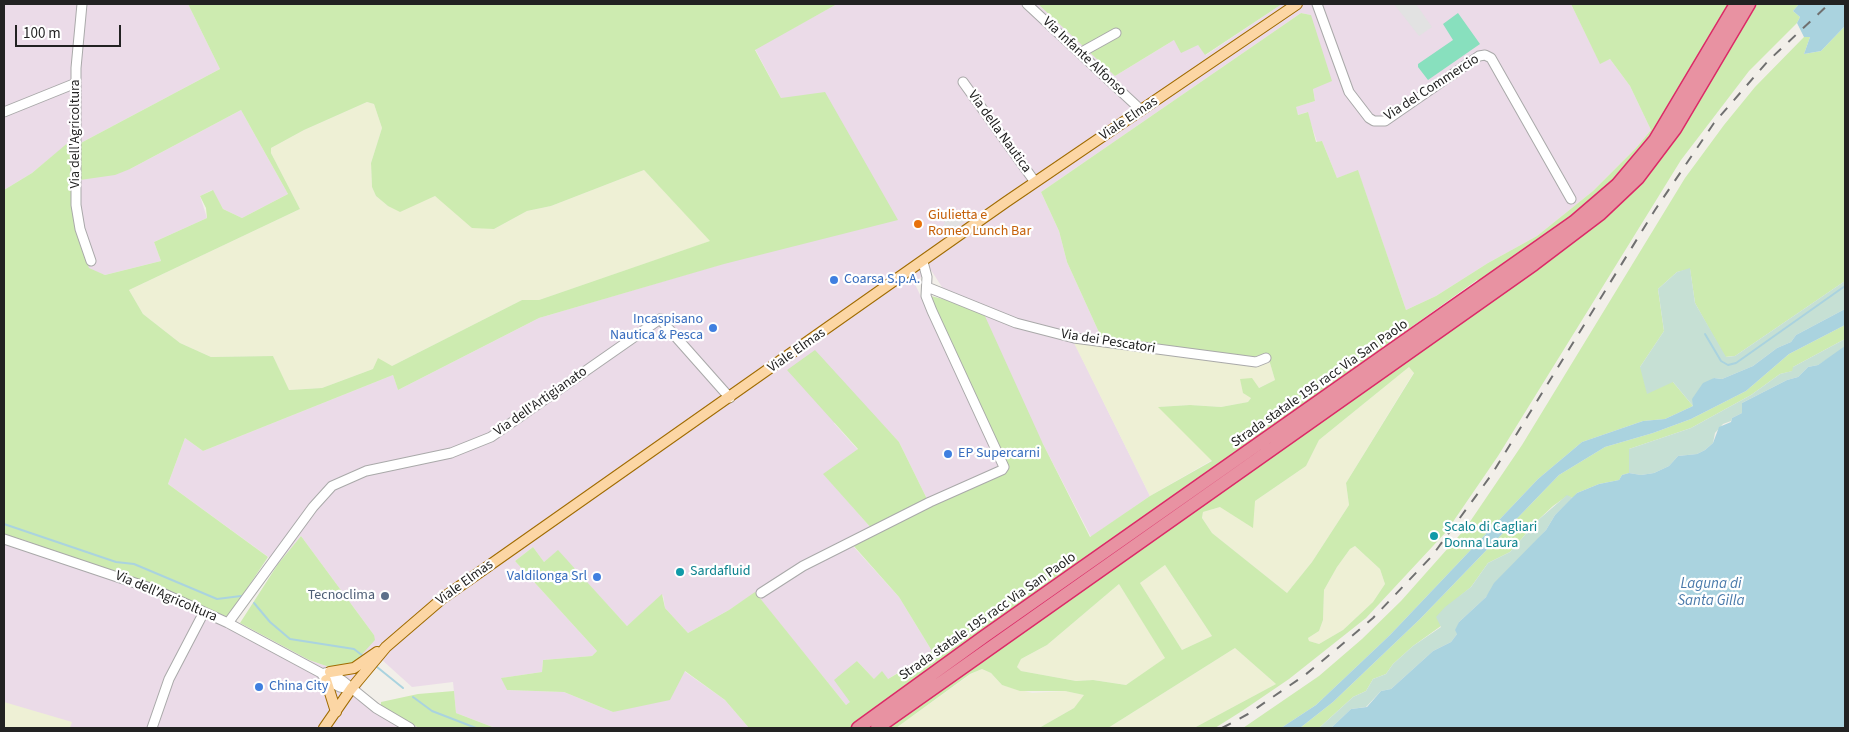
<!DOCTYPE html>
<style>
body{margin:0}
#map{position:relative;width:1849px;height:732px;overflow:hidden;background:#f2efe9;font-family:"Source Sans 3",sans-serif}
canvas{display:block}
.frame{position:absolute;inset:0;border:5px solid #222;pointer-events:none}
.scale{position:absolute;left:15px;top:25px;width:106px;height:22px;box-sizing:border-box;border:2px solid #222;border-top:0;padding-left:6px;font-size:15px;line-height:18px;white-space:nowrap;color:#222;-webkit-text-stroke:4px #fff;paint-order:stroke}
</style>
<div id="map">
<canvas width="1849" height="732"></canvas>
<div class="frame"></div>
<div class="scale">100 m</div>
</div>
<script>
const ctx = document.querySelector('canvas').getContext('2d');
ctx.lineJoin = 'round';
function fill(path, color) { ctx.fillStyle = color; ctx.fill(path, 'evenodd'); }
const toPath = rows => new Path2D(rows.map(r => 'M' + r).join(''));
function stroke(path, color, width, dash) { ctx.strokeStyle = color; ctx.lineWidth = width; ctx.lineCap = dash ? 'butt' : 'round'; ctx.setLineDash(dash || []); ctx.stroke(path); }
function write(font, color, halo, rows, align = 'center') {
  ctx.font = font + ' "Source Sans 3",sans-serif'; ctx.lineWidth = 4.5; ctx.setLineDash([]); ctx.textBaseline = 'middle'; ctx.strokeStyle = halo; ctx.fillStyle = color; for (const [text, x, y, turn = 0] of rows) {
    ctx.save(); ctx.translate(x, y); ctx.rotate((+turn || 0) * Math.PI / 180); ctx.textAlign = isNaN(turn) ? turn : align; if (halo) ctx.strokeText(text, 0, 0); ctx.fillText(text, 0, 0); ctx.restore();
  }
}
fill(toPath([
 [4,4,188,4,220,69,77,145,130,169,241,110,288,194,242,218,223,209,212,190,200,196,207,218,154,242,161,261,105,275,89,269,74,225,70,142,32,173,4,190],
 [837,4,1038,4,1115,76,1174,40,1198,45,1206,55,1282,4,1571,4,1600,63,1610,59,1630,86,1651,130,1636,148,1593,191,1537,236,1488,263,1436,296,1406,310,1358,171,1337,178,1322,141,1317,142,1307,112,1298,115,1295,107,1315,101,1313,89,1311,15,1301,13,1041,192,1059,231,1067,262,1102,339,1071,336,1150,496,1091,537,1043,444,931,270,914,282,1001,467,927,499,899,442,880,422,834,423,858,450,824,474,871,528,852,545,899,597,932,651,888,679,874,679,857,661,850,703,846,705,755,593,729,610,688,633,665,608,663,595,627,626,558,551,544,562,533,547,515,561,597,651,592,656,543,660,542,672,502,678,507,690,564,692,613,712,684,671,725,700,749,728,495,728,456,713,453,682,412,687,381,659,365,678,360,690,381,707,419,728,4,728,4,534,109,570,228,617,309,660,332,668,374,635,301,536,278,564,168,484,185,438,203,451,393,375,398,390,539,318,749,256,781,98,755,49]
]), '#ebdbe8');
fill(toPath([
 [367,102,374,104,382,128,371,163,372,187,376,196,388,206,435,196,494,229,527,211,551,206,644,170,711,241,539,300,522,300,392,366,373,369,322,388,288,390,273,356,211,357,180,343,143,314,129,290,300,209,271,153,271,148,304,130],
 [1073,341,1248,365,1270,363,1275,380,1258,388,1248,402,1221,407,1190,405,1159,407,1212,460,1150,496],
 [1409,367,1414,372,1346,483,1349,505,1312,562,1287,593,1212,533,1202,518,1203,512,1220,507,1255,501,1306,466,1319,440],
 [1355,546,1380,569,1385,584,1373,602,1343,630,1319,644,1309,641,1308,638,1319,631,1323,620,1324,590,1337,567,1350,549],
 [1165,565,1212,636,1182,650,1140,583],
 [1119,584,1166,658,1126,685,1093,680,1076,681,1021,671,1017,667,1021,659,1047,645],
 [1235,648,1276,684,1194,728,1108,728],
 [982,669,991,673,1002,685,1032,693,1065,691,1085,695,1074,708,1039,728,896,728,971,674],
 [4,702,72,722,70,728,4,728]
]), '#eef0d5');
fill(toPath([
 [188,4,837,4,755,50,781,98,825,92,898,220,724,264,539,318,398,390,393,375,203,451,185,438,168,484,268,557,228,617,109,570,30,545,30,542,4,534,4,190,32,173,70,141,74,225,89,268,105,275,161,261,154,242,207,218,206,208,200,196,213,190,223,209,242,218,288,194,241,110,130,169,115,175,80,180,77,145,220,69],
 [367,102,374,104,382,128,371,163,372,187,376,196,388,206,400,212,435,196,472,228,494,229,527,211,551,206,644,170,710,241,539,300,522,300,392,366,378,358,373,369,322,388,289,390,273,356,211,357,180,343,143,314,129,290,300,209,271,153,271,148,304,130],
 [1038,4,1282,4,1205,55,1198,45,1181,53,1174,40,1115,76],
 [1571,4,1799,4,1793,11,1800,17,1797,23,1749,71,1681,160,1498,456,1446,532,1366,618,1289,679,1242,711,1215,728,1194,728,1276,684,1235,648,1108,728,1039,728,1074,708,1084,695,1065,691,1020,691,1002,685,991,673,982,669,970,674,896,728,888,728,1491,298,1477,280,851,728,749,728,725,700,685,671,670,700,613,712,564,692,507,690,501,678,542,672,543,660,592,656,597,651,515,561,533,547,544,562,558,550,627,626,662,594,665,608,688,633,729,610,755,592,846,705,850,702,834,680,857,661,874,679,882,671,888,679,922,659,932,651,899,597,852,544,1005,471,933,306,931,296,951,301,984,314,1043,444,1090,537,1150,496,1212,461,1158,407,1190,405,1221,407,1248,402,1251,398,1243,393,1240,379,1252,378,1259,388,1275,380,1267,353,1254,357,1102,339,1067,262,1059,231,1041,192,1301,13,1311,15,1332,81,1313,89,1315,101,1296,107,1298,115,1308,112,1316,142,1322,141,1337,178,1358,170,1406,310,1436,296,1488,263,1537,236,1593,191,1636,148,1651,130,1630,86,1610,59,1600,64],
 [1409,367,1414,373,1346,483,1349,505,1312,562,1287,593,1212,533,1202,518,1203,512,1220,507,1253,528,1255,501,1306,466,1319,440],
 [1355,546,1380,569,1385,584,1373,602,1343,630,1319,644,1309,641,1308,638,1319,631,1323,620,1324,590,1337,567,1350,549],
 [1165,565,1212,636,1182,650,1140,583],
 [1119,584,1165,658,1126,685,1093,680,1076,681,1021,671,1017,667,1021,659,1047,645],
 [1845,26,1845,281,1735,356,1725,357,1695,303,1690,269,1677,272,1658,289,1664,331,1640,367,1673,382,1693,406,1665,419,1643,421,1582,442,1538,479,1390,635,1316,705,1281,728,1243,728,1319,676,1362,639,1401,601,1465,529,1522,445,1685,178,1724,125,1755,87,1804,37,1810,37,1804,54,1821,51],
 [1845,325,1845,339,1793,367,1793,371,1780,374,1751,395,1691,428,1629,449,1629,473,1622,475,1619,480,1599,484,1577,493,1573,498,1567,496,1553,506,1537,521,1510,552,1488,563,1471,587,1459,597,1441,626,1413,646,1393,664,1386,674,1373,679,1366,691,1353,697,1319,728,1300,728,1333,702,1420,619,1559,475,1605,447,1653,433,1691,419,1746,391,1789,354],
 [815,350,899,442,927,499,872,529,823,474,858,449,787,370],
 [301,536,374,635,375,640,355,662,345,666,332,668,309,660,240,623,278,564],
 [454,691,456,713,495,728,419,728,381,707,381,702,418,694]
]), '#cdebb0');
fill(toPath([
 [1690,268,1695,303,1726,357,1735,356,1845,281,1845,309,1796,335,1791,342,1777,348,1753,366,1722,379,1714,378,1693,406,1673,382,1647,394,1640,367,1664,331,1658,289,1677,272],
 [1845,339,1845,346,1842,350,1818,365,1808,367,1798,377,1787,380,1742,403,1742,413,1732,418,1731,421,1723,424,1715,433,1713,443,1705,450,1697,454,1678,456,1669,466,1654,473,1641,475,1629,473,1629,449,1691,428,1751,395,1780,374,1792,371,1793,367],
 [1567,495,1573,498,1555,515,1546,530,1486,597,1459,622,1457,634,1451,642,1433,651,1391,689,1381,691,1366,707,1351,709,1331,728,1319,728,1353,697,1366,691,1373,679,1386,674,1393,664,1413,646,1441,627,1436,617,1445,607,1471,587,1488,563,1510,552,1537,521]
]), '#c6e0d4');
fill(toPath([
 [1458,13,1480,44,1428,80,1418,67,1418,64,1453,40,1443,24]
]), '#88e0be');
fill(toPath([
 [1394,4,1416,4,1432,27,1419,36],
 [960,211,965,221,949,232,943,225,945,223,941,216]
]), '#e2e2e2');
fill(toPath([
 [1799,4,1845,4,1845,26,1821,51,1804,54,1810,37,1804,37,1797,23,1800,17,1793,11],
 [1845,309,1845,325,1789,354,1746,391,1691,419,1653,433,1605,447,1559,475,1420,619,1333,702,1300,728,1281,728,1316,705,1390,635,1538,479,1582,442,1643,421,1665,419,1693,406,1692,399,1703,383,1714,378,1722,379,1753,366,1777,348,1791,342,1796,335],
 [1845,346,1845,728,1331,728,1351,709,1367,707,1381,691,1391,689,1433,651,1451,642,1457,634,1455,630,1459,622,1486,597,1494,583,1546,530,1555,515,1577,493,1599,484,1619,480,1622,475,1629,473,1641,475,1654,473,1669,466,1678,456,1697,454,1705,450,1713,443,1719,427,1731,422,1732,418,1742,413,1742,403,1787,380,1798,377,1808,367,1818,365]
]), '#aad3df');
stroke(toPath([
 [1705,334,1721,361,1728,365,1736,363,1845,286],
 [4,524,116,562,134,564,217,599,241,596],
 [254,603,270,622,290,639,354,649,363,656],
 [377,667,403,688],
 [413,697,432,711,476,728]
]), '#aad3df', 2);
const minor = toPath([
 [82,4,76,68,76,205,80,229,91,261],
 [1027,4,1141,110],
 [1317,4,1349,92,1369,118,1374,121,1385,121,1479,56,1485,55,1491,58,1571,199],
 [1080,53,1116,33],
 [963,82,1035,182],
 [4,112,76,83],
 [927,287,1016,323,1074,338,1256,362,1266,358],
 [4,539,156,590,228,623,321,673,326,680,340,687,351,689],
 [761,593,803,566,930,502,1002,470,1004,467,932,311,926,296,927,277,923,262],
 [228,623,313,507,332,486,366,471,451,453,491,437,660,319,730,398],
 [325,673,330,672,344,682,376,708,410,728],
 [152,728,169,679,204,612]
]);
const major = toPath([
 [330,672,354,668,377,652],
 [326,680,336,712],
 [324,728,351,689,386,647,443,598,1006,202,1297,4]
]);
const highway = toPath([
 [858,728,985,636,1574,222,1617,185,1655,140,1736,4],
 [877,728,1534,264,1600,214,1638,178,1675,129,1749,4]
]);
stroke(minor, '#a9a9a9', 11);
stroke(major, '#a06b00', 12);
stroke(highway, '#dc2a67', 15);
stroke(minor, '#fff', 9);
stroke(major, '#fcd6a4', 10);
stroke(highway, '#e892a2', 12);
stroke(toPath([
 [1222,728,1248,714,1305,675,1333,652,1373,618,1432,556,1492,474,1655,210,1714,123,1768,61,1829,4]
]), '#707070', 2, [10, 10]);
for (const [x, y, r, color] of [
 [918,224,5,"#e8710a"],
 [834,280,5,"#3f7fe0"],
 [713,328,5,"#3f7fe0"],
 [948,454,5,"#3f7fe0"],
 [1434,536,5,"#0f9aa8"],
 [680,572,5,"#0f9aa8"],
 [597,577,5,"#3f7fe0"],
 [385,596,5,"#5c6f8a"],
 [259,687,5,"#3f7fe0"]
]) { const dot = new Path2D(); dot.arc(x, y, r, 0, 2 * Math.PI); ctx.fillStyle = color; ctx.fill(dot); stroke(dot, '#fff', 2); }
write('14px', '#222', '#fff', [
 ["Via Infante Alfonso",1084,57,43],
 ["Via del Commercio",1432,88,-33],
 ["Viale Elmas",1129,119,-34],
 ["Via della Nautica",999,132,54],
 ["Via dell'Agricoltura",76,134,-90],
 ["Via dei Pescatori",1108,342,9],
 ["Viale Elmas",797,351,-35],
 ["Strada statale 195 racc Via San Paolo",1320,384,-35],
 ["Via dell'Artigianato",541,402,-35],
 ["Viale Elmas",465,583,-36],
 ["Via dell'Agricoltura",166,597,23],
 ["Strada statale 195 racc Via San Paolo",988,617,-35]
]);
write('14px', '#c56008', '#fff', [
 ["Giulietta e",928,216],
 ["Romeo Lunch Bar",928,232]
], 'left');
write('14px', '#366cbe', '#fff', [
 ["Coarsa S.p.A.",844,280],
 ["Incaspisano",703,320,"right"],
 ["Nautica & Pesca",703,336,"right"],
 ["EP Supercarni",958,454],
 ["Valdilonga Srl",587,577,"right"],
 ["China City",269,687]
], 'left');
write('14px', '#0d838f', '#fff', [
 ["Scalo di Cagliari",1444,528],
 ["Donna Laura",1444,544],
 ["Sardafluid",690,572]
], 'left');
write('14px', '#4e5e75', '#fff', [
 ["Tecnoclima",375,596]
], 'right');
write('italic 15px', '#4a7aab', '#fff', [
 ["Laguna di",1711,585],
 ["Santa Gilla",1711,602]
]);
</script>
